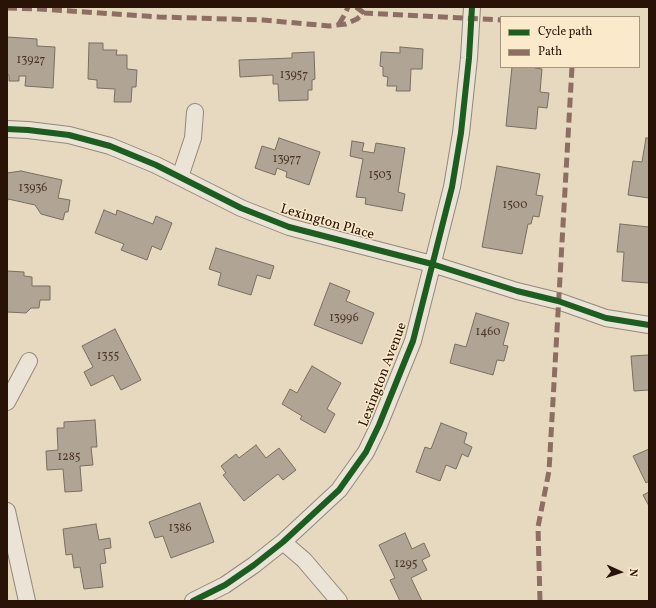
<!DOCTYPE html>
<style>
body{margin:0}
#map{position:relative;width:656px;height:608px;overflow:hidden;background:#e7d9c0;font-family:Vollkorn,serif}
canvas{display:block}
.frame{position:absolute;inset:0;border:8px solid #291206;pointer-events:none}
.legend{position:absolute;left:500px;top:16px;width:140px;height:52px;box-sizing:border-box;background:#fae9cb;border:1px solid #a6937c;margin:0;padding:5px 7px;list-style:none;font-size:12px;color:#291206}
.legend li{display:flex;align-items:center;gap:8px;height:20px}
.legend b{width:20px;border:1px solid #a6937c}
.north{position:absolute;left:600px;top:552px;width:40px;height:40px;-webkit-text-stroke:3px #fae9cb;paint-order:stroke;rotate:93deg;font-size:11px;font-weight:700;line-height:16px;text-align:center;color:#291206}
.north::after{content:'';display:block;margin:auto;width:14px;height:18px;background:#291206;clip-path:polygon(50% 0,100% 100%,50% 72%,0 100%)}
</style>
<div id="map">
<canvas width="656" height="608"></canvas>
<div class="frame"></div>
<ul class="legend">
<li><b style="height:5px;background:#1b5e20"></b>Cycle path</li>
<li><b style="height:5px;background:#8d6e63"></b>Path</li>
</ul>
<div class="north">N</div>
</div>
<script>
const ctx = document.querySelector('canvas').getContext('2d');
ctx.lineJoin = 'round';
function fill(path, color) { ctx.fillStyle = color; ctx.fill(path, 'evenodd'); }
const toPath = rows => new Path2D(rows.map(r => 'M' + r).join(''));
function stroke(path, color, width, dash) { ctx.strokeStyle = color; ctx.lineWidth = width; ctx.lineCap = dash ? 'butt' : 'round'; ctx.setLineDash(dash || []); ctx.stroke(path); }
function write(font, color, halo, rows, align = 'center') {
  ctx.font = font + ' Vollkorn,serif'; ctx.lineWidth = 3; ctx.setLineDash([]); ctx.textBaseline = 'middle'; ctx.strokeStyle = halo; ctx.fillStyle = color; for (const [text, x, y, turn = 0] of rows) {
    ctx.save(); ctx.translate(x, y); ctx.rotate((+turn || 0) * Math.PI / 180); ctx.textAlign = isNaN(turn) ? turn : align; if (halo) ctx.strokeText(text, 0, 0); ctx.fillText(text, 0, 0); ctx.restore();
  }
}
const building = toPath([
 [7,37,37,39,37,46,55,47,53,88,25,86,26,76,19,76,19,81,9,81,9,75,7,74,7,37],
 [89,43,103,43,103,50,117,50,116,55,127,55,127,69,137,70,136,87,132,87,131,102,114,102,115,89,97,88,97,80,88,79,89,43],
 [400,47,423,49,422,69,411,69,410,91,396,91,397,86,387,86,388,77,383,76,383,67,380,66,381,52,400,53,400,47],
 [314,52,315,79,312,80,312,90,308,90,308,100,279,101,278,84,273,84,273,75,240,77,239,60,292,58,292,53,314,52],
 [512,67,535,67,535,68,542,69,540,92,549,93,547,108,538,107,536,129,506,126,512,67],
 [279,138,320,152,309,185,286,177,287,172,277,168,275,175,255,168,262,146,275,150,279,138],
 [646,138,649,138,649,198,628,195,633,161,642,162,646,138],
 [352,141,364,143,362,151,374,153,376,143,405,148,398,192,405,194,402,211,365,204,366,198,356,197,363,159,350,156,352,141],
 [497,166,540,174,536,195,543,196,539,217,533,216,531,224,528,224,522,254,482,247,497,166],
 [21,171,62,180,58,198,70,200,68,212,65,212,63,220,41,214,35,205,8,199,7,204,7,173,21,171],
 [104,210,116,215,117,210,153,224,156,216,172,223,161,250,152,246,147,260,121,250,124,244,95,233,104,210],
 [620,224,649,227,649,283,622,281,624,252,617,252,620,224],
 [216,248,274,266,270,279,257,275,251,295,218,285,221,273,209,269,216,248],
 [7,271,24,272,24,276,32,277,32,286,50,286,50,300,40,300,39,308,31,308,26,313,7,312,7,271],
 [330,283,350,291,346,301,374,313,362,344,314,325,330,283],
 [476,313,509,323,503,345,508,346,504,361,497,360,493,375,450,363,455,344,466,347,476,313],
 [115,329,141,380,121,390,113,375,91,386,84,372,93,367,82,346,115,329],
 [649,355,649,390,634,391,631,356,649,355],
 [312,366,341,383,327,409,335,414,325,433,300,419,302,416,282,404,290,389,297,393,312,366],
 [95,420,97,447,91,447,93,465,80,466,82,491,65,492,63,469,47,470,46,451,58,450,57,428,64,428,64,422,95,420],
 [441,423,467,433,464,443,472,447,468,457,462,454,456,469,446,465,440,481,416,472,425,447,431,449,441,423],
 [256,445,266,458,279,448,296,470,283,480,278,474,244,501,223,475,226,473,221,466,236,454,239,458,256,445],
 [649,449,649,481,646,483,633,456,649,449],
 [649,492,649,506,643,495,649,492],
 [200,503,214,542,171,558,163,536,155,538,149,522,200,503],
 [96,524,99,540,110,538,111,548,104,549,106,563,100,564,103,587,84,589,80,567,74,568,72,554,66,555,63,529,96,524],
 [405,533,412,549,424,543,430,556,422,560,427,570,411,578,422,601,400,601,390,580,395,578,379,545,405,533]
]);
fill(building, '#b0a594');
stroke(building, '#786e60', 1);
const street = toPath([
 [7,129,28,130,69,135,110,146,156,165,241,208,289,227,432,264,517,291,558,301,606,318,649,325],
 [180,177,193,138,195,112],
 [7,402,29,361],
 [7,511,27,601],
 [283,542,304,560,339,601],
 [193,601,225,585,254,565,283,542,339,490,366,452,379,425,413,341,452,187,461,133,469,58,472,7]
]);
stroke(street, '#938879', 18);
stroke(street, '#eae3d6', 16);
stroke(toPath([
 [356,7,364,13],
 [7,8,39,9,159,17,263,20,329,26,346,24,357,19,364,13,501,20],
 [339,24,345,14,348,7],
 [540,601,538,527,549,471,572,67]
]), '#8d6e63', 5, [10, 5]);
stroke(toPath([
 [7,129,28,130,69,135,110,146,156,165,241,208,289,227,432,264,517,291,558,301,606,318,649,325],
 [193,601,225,585,254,565,283,542,339,490,366,452,379,425,413,341,452,187,461,133,469,58,472,7]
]), '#1b5e20', 6);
write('12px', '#4b372a', null, [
 ["13927",31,61],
 ["13957",294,76],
 ["13977",287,160],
 ["1503",380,176],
 ["13936",33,189],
 ["1500",515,206],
 ["13996",344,319],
 ["1460",488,333],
 ["1355",108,357],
 ["1285",69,458],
 ["1386",180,529],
 ["1295",406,565]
]);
write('14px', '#291206', '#fae9cb', [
 ["Lexington Place",327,223,16],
 ["Lexington Avenue",384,375,-69]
]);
</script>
